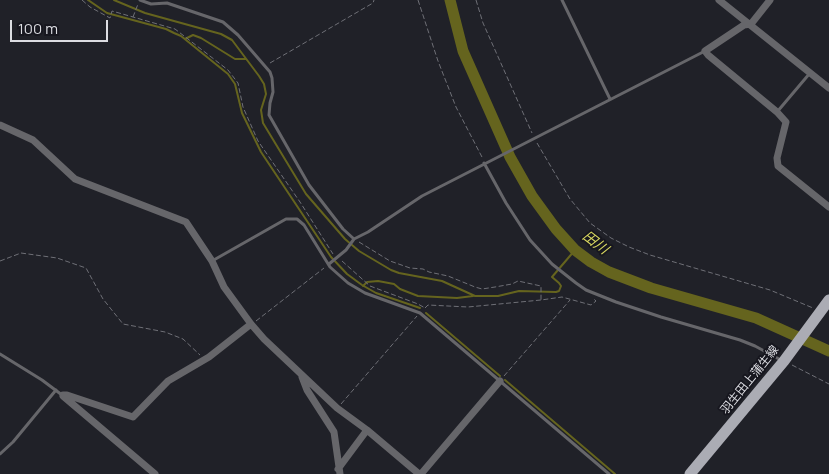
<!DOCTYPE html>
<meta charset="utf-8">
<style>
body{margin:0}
#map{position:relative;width:829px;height:474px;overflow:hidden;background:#202128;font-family:Manrope,sans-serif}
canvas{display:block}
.scale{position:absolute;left:10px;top:20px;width:98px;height:22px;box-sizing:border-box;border:2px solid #dcdde2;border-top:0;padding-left:6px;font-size:15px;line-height:18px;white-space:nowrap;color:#dcdde2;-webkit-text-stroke:4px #17171f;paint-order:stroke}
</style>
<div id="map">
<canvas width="829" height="474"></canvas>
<div class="scale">100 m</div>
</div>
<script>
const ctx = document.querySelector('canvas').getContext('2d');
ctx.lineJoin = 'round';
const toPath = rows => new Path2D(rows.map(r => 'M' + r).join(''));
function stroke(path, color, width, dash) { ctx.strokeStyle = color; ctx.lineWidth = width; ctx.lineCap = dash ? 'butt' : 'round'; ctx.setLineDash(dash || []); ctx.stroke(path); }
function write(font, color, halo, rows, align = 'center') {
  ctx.font = font + ' Manrope,"Noto Sans JP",sans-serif'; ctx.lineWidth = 4; ctx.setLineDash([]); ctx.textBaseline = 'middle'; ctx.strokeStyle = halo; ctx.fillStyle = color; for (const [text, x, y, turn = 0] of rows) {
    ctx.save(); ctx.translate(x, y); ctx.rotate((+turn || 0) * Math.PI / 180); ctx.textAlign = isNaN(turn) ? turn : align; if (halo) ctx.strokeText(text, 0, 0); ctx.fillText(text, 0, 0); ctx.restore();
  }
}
stroke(toPath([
 [88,0,107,13,166,29,174,33,181,36,228,74,235,84,242,113,261,152,331,257,347,274,362,285,376,293,420,308],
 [114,0,145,13,221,34,232,40,259,76,264,84,266,94,261,110,263,123,306,194,345,239,359,251,391,270,399,273,442,281,475,296,498,296,519,291,556,292,559,291,561,286,559,283,552,277,575,250],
 [185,39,193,35,201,38,235,59,245,59],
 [363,286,367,282,378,281,394,284,400,289,418,296,457,298,473,296],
 [426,313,500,376],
 [505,380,615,474]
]), '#65641e', 2);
stroke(toPath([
 [450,0,463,51,510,157,532,196,556,229,575,250,591,262,609,272,651,288,756,318,829,351]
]), '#65641e', 11);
stroke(toPath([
 [82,0,90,7,110,18,112,11,175,29,228,70,238,83,243,107,258,141,300,202,333,254],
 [418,0,438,61,456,107,483,159],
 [476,0,483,23,532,133],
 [133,17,138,4],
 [270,63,373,3,374,0],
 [537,143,570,199,590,223,611,238,629,247,650,255,770,290,813,308],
 [359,242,390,261,410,268,423,269,429,272,448,276,475,287,482,289,495,287,512,284,518,281,541,286,541,300],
 [0,261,21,253,57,258,86,268,103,299,123,324,165,332,183,339,200,355],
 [342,261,370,286,418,304,425,308],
 [425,308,428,305,468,307,541,300,562,297,591,305,596,301,594,299],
 [256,321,324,268],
 [792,365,829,384],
 [504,376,570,300],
 [341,404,417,316]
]), '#6f7077', 1, [5, 2.5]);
stroke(toPath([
 [140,0,151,4,167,3,223,22,238,35,270,72,272,78,273,92,270,103,269,115,309,185,343,229,354,239],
 [562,0,610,99],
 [777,112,810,73],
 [484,163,506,203,530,240,552,264,576,283,586,290,616,302,661,317,740,340,755,346,779,359],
 [212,261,286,219,297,219,304,225,330,267,348,283,365,293,420,313,609,474],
 [329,264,346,250,354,239,368,232,422,196,705,51],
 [0,354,42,380,62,395],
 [0,454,13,442,56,390]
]), '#66666a', 3);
stroke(toPath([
 [719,0,829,88],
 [770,0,751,24,744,25,705,51,708,55,777,112,786,122,777,158,778,166,829,207],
 [0,125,33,140,75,179,186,222,212,261,224,287,251,324,264,339,337,408,367,430,419,474],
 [302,377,307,390,334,432,340,474],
 [63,395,67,395,133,417,168,381,209,357,251,324],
 [63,396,155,474],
 [338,469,367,430],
 [421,474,500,381]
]), '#66666a', 7);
stroke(toPath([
 [690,474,784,361,829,300]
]), '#abacb4', 11);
write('12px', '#dcdde2', '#17171f', [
 ["羽生田上蒲生線",750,380,-51]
]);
write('italic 14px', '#d9d860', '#17171f', [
 ["田川",595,243,37]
]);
</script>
